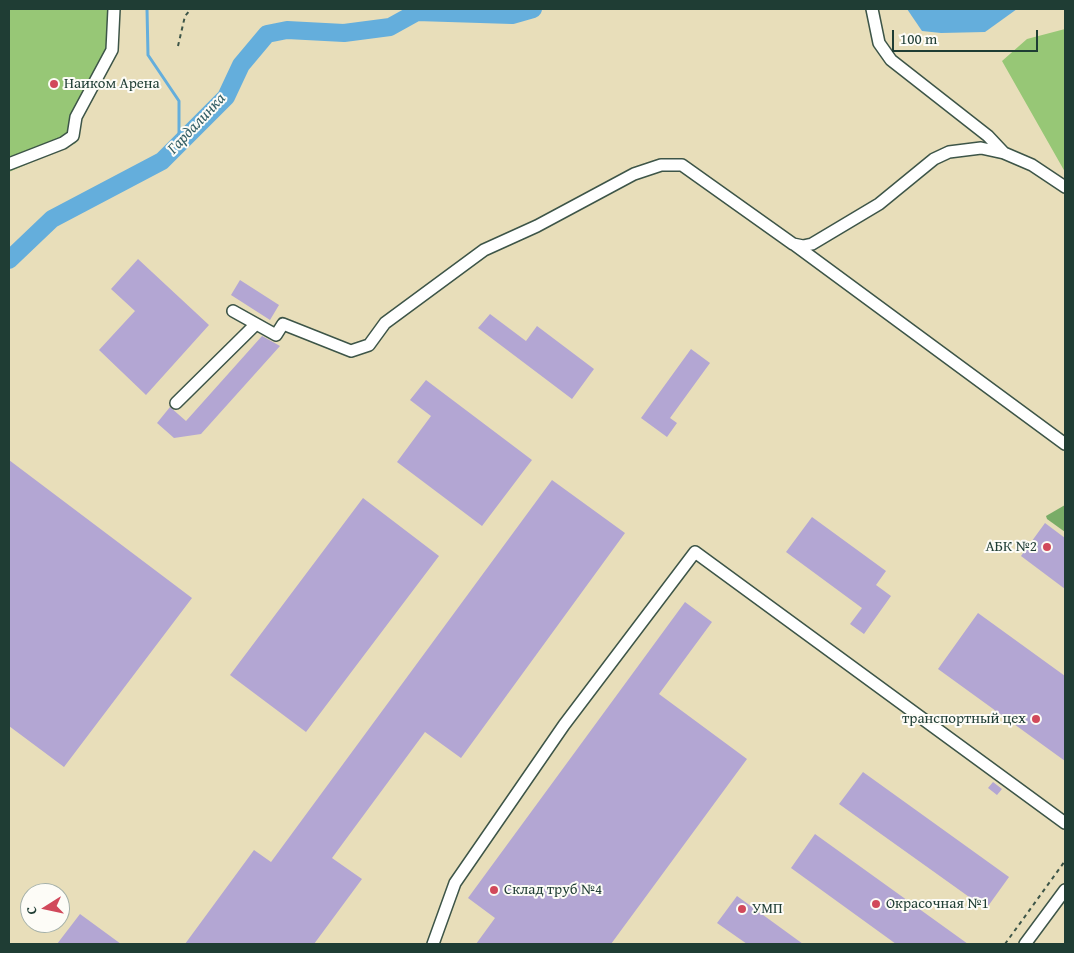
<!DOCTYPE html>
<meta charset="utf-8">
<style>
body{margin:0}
#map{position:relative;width:1074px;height:953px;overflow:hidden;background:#e8deba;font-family:"Gentium Book Plus",serif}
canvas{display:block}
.frame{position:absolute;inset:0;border:10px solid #1f3d34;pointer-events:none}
.north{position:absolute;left:20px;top:883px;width:50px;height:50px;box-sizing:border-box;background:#fdfcf7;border:1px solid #a4b0a9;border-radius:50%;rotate:260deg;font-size:14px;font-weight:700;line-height:20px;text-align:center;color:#1f3d34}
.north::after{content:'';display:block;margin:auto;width:18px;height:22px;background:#d1495b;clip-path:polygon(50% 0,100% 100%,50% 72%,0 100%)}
.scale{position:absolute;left:892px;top:30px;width:146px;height:22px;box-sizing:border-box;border:2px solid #1f3d34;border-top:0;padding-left:6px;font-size:15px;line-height:18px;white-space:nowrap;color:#1f3d34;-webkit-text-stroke:4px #fdfcf7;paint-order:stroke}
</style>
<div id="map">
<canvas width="1074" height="953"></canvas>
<div class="frame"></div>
<div class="north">С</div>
<div class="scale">100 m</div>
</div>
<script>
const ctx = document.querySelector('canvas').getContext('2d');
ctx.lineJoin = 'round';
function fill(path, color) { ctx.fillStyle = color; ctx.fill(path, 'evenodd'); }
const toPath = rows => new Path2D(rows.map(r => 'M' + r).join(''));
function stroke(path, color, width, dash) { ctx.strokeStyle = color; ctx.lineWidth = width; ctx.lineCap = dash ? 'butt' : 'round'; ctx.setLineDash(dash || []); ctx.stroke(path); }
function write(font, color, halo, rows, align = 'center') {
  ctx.font = font + ' "Gentium Book Plus",serif'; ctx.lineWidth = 4; ctx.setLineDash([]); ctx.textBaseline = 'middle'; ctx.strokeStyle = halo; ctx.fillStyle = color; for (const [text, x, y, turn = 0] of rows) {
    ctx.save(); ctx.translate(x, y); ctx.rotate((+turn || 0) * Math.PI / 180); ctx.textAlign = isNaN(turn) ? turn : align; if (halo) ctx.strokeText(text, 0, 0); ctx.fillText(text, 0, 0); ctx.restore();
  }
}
fill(toPath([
 [9,9,119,9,117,51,80,117,76,143,9,172],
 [1065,29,1065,172,1002,61,1027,39]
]), '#97c776');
fill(toPath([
 [1065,505,1065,532,1047,519,1046,516]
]), '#79ac67');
fill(toPath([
 [907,9,1017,9,985,32,941,33,922,31]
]), '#64aedc');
stroke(toPath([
 [147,9,148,55,179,101,179,144]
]), '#64aedc', 3);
stroke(toPath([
 [9,260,52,219,162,161,226,97,241,65,267,34,287,30,344,33,390,27,417,12,512,15,533,9]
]), '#64aedc', 18);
fill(toPath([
 [138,259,209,325,146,395,99,350,135,311,111,289],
 [240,280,279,305,270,320,231,295],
 [490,314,526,341,537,326,594,369,572,399,478,328],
 [262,336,280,346,201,434,174,438,157,423,170,407,186,421],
 [691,349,710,363,670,418,677,423,667,437,641,418],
 [426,380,532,460,482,526,397,462,431,416,410,400],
 [9,460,192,598,64,767,9,726],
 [552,480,625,533,461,758,425,732,332,858,362,879,314,944,185,944,254,850,271,862],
 [363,498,439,556,306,732,230,675],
 [812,517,886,571,876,585,891,596,864,634,850,624,862,608,786,552],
 [1045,523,1065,538,1065,589,1021,556],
 [685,602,712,622,659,694,747,759,611,944,476,944,495,918,468,898],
 [978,613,1065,676,1065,761,938,669],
 [863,772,1009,877,986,909,839,804],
 [993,782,1002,789,997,795,988,788],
 [815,834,968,944,896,944,791,868],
 [737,896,803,944,747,944,717,923],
 [80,914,121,944,57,944]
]), '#b3a6d3');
const minor = toPath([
 [872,9,879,43,891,60,988,136,1004,153],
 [9,164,63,143,73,136,76,117,112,50,114,9],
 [795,245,1065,444],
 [233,311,276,335,283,324,351,351,369,345,385,323,484,250,537,226,634,174,661,165,682,165,793,244,803,246,812,244,879,204,934,159,949,152,981,148,1004,153,1032,165,1065,187],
 [176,403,256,324],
 [433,944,455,883,564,725,695,552,1065,823],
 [1025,944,1065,890]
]);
stroke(minor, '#3d5548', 14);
stroke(toPath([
 [178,46,185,16,191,9],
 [1005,944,1065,861]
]), '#3d5548', 2, [4, 4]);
stroke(minor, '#fff', 11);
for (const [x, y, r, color] of [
 [54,84,5,"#d1495b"],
 [1047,547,5,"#d1495b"],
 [1036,719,5,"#d1495b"],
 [494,890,5,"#d1495b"],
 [876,904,5,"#d1495b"],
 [742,909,5,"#d1495b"]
]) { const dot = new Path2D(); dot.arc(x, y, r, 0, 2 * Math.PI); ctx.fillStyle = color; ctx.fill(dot); stroke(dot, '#fdfcf7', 2); }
write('15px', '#1f3d34', '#fdfcf7', [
 ["Наиком Арена",64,84],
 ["АБК №2",1037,547,"right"],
 ["транспортный цех",1026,719,"right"],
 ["Склад труб №4",504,890],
 ["Окрасочная №1",886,904],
 ["УМП",752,909]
], 'left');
write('italic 16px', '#345f66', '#fdfcf7', [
 ["Гардалинка",197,124,-47]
]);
</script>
